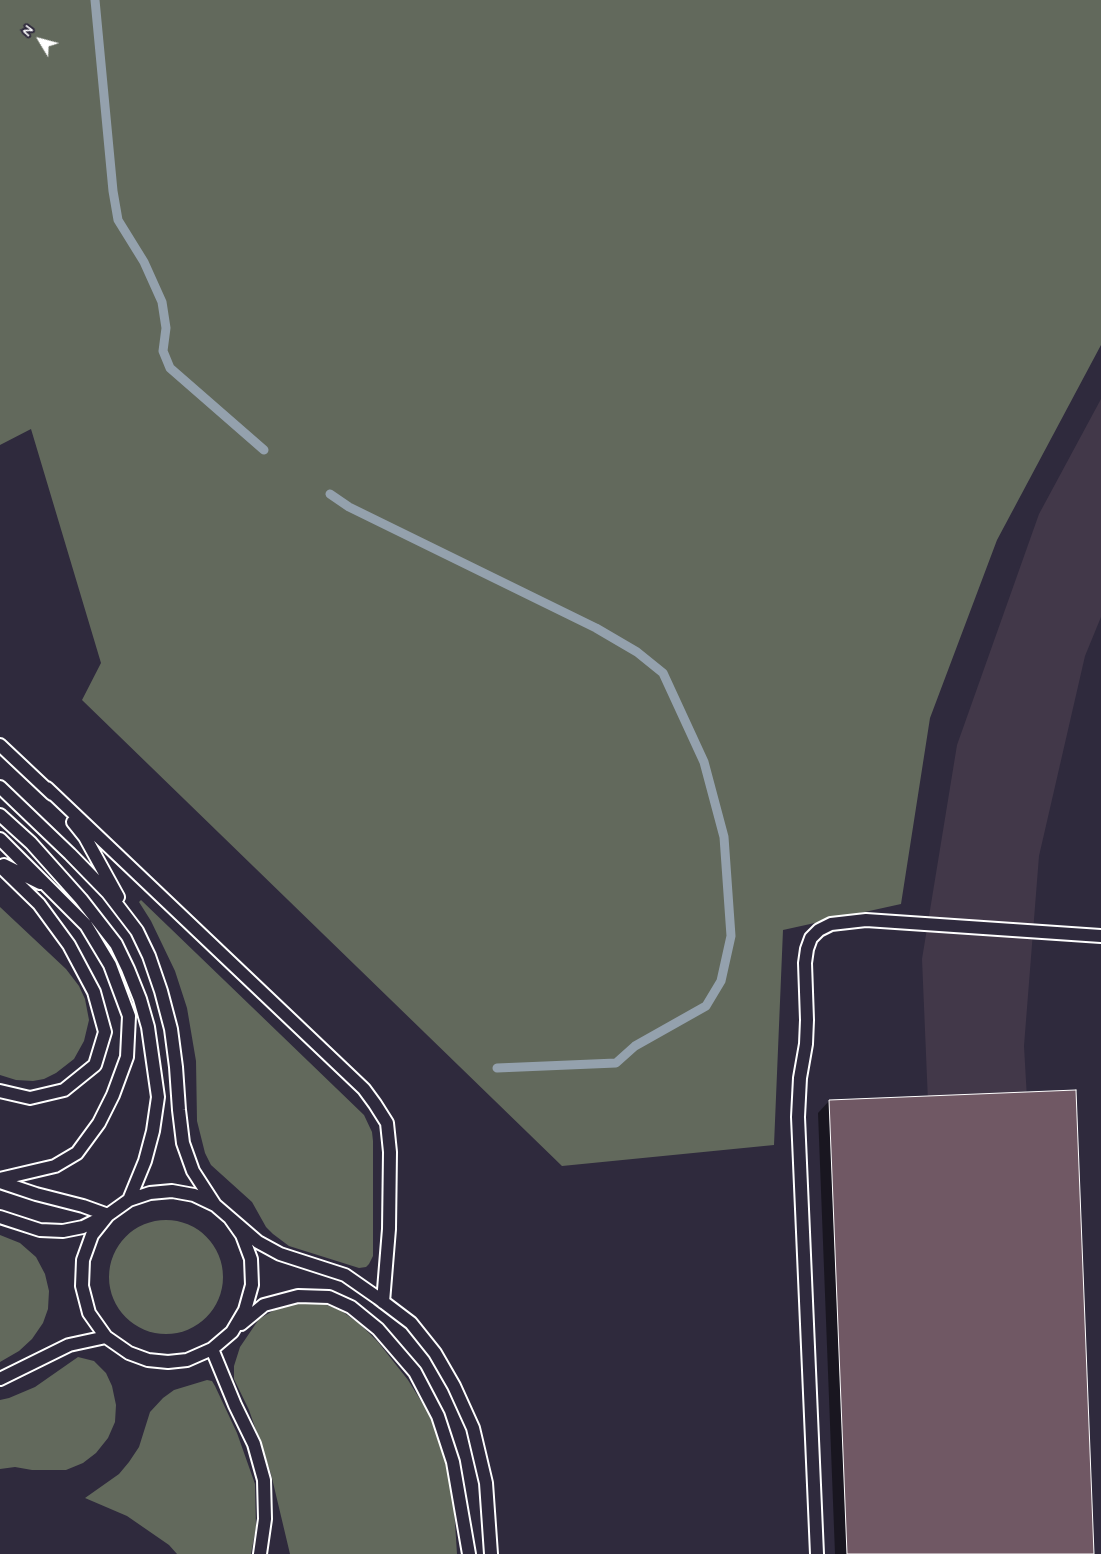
<!DOCTYPE html>
<style>
body{margin:0}
#map{position:relative;width:1101px;height:1554px;overflow:hidden;background:#2f2a3d;font-family:Mynerve,sans-serif}
canvas{display:block}
.north{position:absolute;left:15px;top:15px;width:50px;height:50px;-webkit-text-stroke:4px #2f2a3d;paint-order:stroke;rotate:307deg;font-size:14px;font-weight:700;line-height:20px;text-align:center;color:#fff}
.north::after{content:'';display:block;margin:auto;width:18px;height:22px;background:#fff;clip-path:polygon(50% 0,100% 100%,50% 72%,0 100%)}
</style>
<div id="map">
<canvas width="1101" height="1554"></canvas>
<div class="north">N</div>
</div>
<script>
const ctx = document.querySelector('canvas').getContext('2d');
ctx.lineJoin = 'round';
function fill(path, color) { ctx.fillStyle = color; ctx.fill(path, 'evenodd'); }
const toPath = rows => new Path2D(rows.map(r => 'M' + r).join(''));
function stroke(path, color, width, dash) { ctx.strokeStyle = color; ctx.lineWidth = width; ctx.lineCap = dash ? 'butt' : 'round'; ctx.setLineDash(dash || []); ctx.stroke(path); }
fill(toPath([
 [1101,399,1101,617,1085,656,1039,856,1024,1046,1053,1554,947,1554,922,959,957,745,1039,514]
]), '#423849');
fill(toPath([
 [0,0,1101,0,1101,345,997,540,930,718,901,904,783,930,774,1145,562,1166,82,700,101,663,31,429,0,445],
 [141,900,364,1115,372,1132,373,1141,373,1256,369,1264,366,1267,359,1268,289,1246,273,1234,266,1227,252,1202,211,1165,205,1153,197,1121,196,1061,187,1008,175,971,151,921,139,902],
 [0,907,66,969,79,986,85,999,89,1020,84,1041,74,1059,56,1073,44,1079,33,1081,16,1080,0,1075],
 '109 1277a57 57 0 1 1 114 0a57 57 0 1 1-114 0Z',
 [0,1235,20,1243,36,1257,45,1274,49,1291,48,1309,43,1323,32,1339,19,1351,0,1362],
 [307,1301,324,1304,340,1310,360,1324,378,1342,408,1380,434,1422,447,1467,454,1507,457,1554,290,1554,271,1474,249,1410,234,1379,234,1366,240,1347,259,1319,283,1305],
 [78,1357,94,1361,106,1373,112,1386,116,1405,115,1422,108,1438,96,1453,83,1463,66,1470,32,1470,15,1467,0,1469,0,1400,9,1398,35,1387],
 [207,1380,212,1381,215,1386,237,1433,255,1484,256,1527,251,1554,177,1554,169,1545,127,1516,85,1498,119,1474,129,1462,139,1447,150,1412,163,1398,174,1390]
]), '#62695c');
fill(toPath([
 [829,1101,1093,1554,835,1554,818,1113]
]), '#0007');
stroke(toPath([
 [95,0,113,191,118,220,144,262,162,302,166,328,163,351,170,368,264,450],
 [330,494,349,507,596,628,637,652,663,673,704,762,724,837,731,936,721,981,706,1006,635,1046,616,1063,497,1068]
]), '#94a1ad', 9);
const building = toPath([
 [1076,1090,1094,1554,847,1554,829,1100,1076,1090]
]);
fill(building, '#705864');
stroke(building, '#fff', 1);
const service = toPath([
 [0,745,52,794],
 [0,787,70,854,108,893,137,931,149,956,161,991,171,1029,176,1067,179,1110,183,1143,193,1171,215,1205],
 [47,788,364,1089,375,1104,387,1123,390,1152,389,1229,383,1302],
 [0,815,31,843,81,899,116,944,128,969,140,999,148,1027,158,1097,153,1131,145,1161,129,1200],
 [73,822,85,837,118,897],
 [0,839,86,925,110,965,129,1016,127,1057,113,1095,99,1123,77,1153,55,1166,0,1179],
 [4,865,40,883],
 [0,866,39,904,69,945,94,992,105,1032,95,1065,64,1090,30,1098,0,1091],
 [0,1182,36,1194,83,1206,108,1215],
 [0,1217,40,1230,63,1231,83,1227,103,1217],
 [230,1218,242,1235,251,1259,252,1285,245,1310,232,1332,212,1349,187,1360,168,1362,148,1360,129,1353,106,1337,89,1313,82,1286,83,1260,92,1235,108,1215,129,1200,150,1193,172,1191,194,1195,215,1205,258,1242,280,1254,345,1275,378,1298,411,1323,435,1353,454,1386,473,1428,486,1483,491,1554],
 [241,1324,264,1305,298,1296,329,1297,351,1307,378,1329,415,1372,438,1416,453,1462,469,1554],
 [212,1349,235,1405,254,1444,264,1480,265,1519,260,1554],
 [0,1379,69,1345,106,1337],
 [817,1554,798,1117,800,1078,806,1044,807,1020,805,963,807,949,811,938,819,930,831,924,866,920,1101,936]
]);
stroke(service, '#fff', 16);
stroke(service, '#2f2a3d', 12);
</script>
